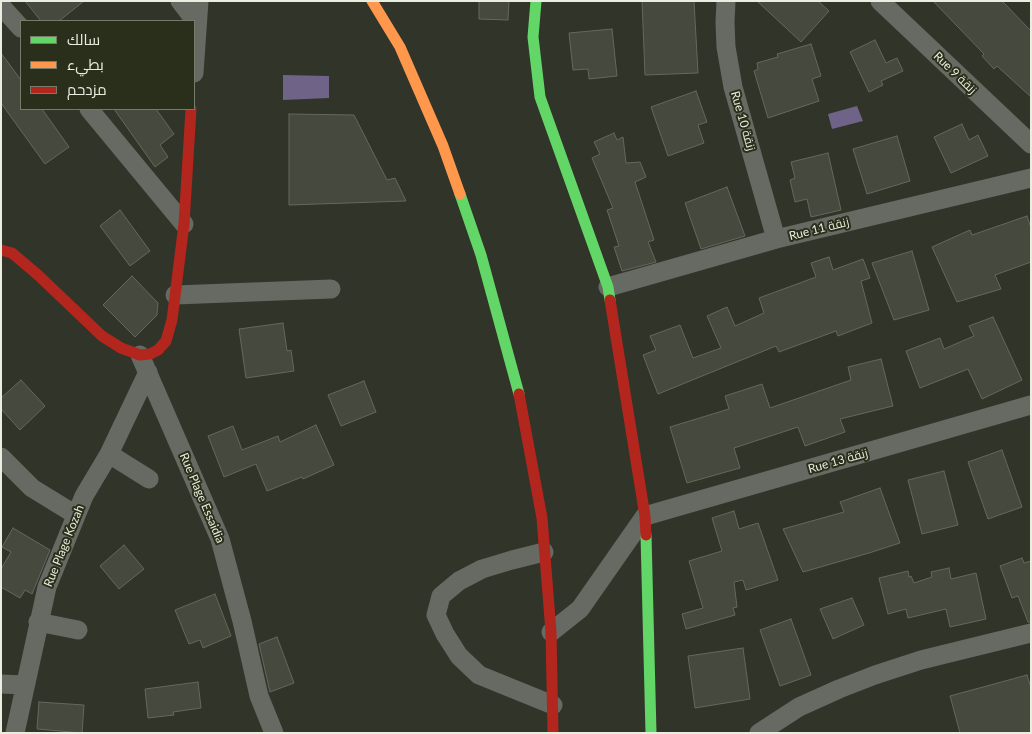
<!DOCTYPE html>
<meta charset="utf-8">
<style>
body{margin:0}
#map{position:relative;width:1032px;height:734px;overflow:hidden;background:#313428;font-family:Lato,Cairo,sans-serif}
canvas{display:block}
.frame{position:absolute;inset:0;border:2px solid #eaeee1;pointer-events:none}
.legend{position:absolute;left:20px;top:20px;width:175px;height:90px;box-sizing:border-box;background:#292f1a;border:1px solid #767b6a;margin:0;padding:6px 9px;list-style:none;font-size:15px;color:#eaeee1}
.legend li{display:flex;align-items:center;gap:10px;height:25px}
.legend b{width:25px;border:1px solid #767b6a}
</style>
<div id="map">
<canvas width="1032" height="734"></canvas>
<div class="frame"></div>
<ul class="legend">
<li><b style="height:6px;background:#63d668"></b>سالك</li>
<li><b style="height:6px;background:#ff974d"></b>بطيء</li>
<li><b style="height:6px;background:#b3261e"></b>مزدحم</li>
</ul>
</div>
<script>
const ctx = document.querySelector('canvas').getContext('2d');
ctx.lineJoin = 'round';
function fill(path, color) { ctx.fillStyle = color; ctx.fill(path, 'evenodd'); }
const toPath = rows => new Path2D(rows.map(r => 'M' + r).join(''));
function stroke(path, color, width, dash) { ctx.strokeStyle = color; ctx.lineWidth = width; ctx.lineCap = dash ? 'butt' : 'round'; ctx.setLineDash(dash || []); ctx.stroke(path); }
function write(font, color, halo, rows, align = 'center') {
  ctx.font = font + ' Lato,Cairo,sans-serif'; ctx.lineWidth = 4; ctx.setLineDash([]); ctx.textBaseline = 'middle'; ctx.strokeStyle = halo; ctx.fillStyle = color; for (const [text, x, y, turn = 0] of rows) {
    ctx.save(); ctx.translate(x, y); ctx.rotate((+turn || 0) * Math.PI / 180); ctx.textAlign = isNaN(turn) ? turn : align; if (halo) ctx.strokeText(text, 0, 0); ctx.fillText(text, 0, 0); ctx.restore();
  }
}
fill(toPath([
 [283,75,329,76,329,98,283,100],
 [857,106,863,121,832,129,828,114]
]), '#6f6487');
const building = toPath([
 [25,1,84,1,59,21,41,21,25,1],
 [479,1,509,1,508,20,479,19,479,1],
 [642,1,694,1,698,73,645,75,642,1],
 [757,1,818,1,829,11,801,42,757,1],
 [933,1,1002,1,1031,31,1031,97,997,66,994,69,982,56,984,54,933,1],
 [612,29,617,76,589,79,588,69,573,70,569,33,612,29],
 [875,40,886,63,897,58,903,71,881,81,883,85,869,92,850,52,875,40],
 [811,44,821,76,812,79,819,101,768,118,754,71,758,69,757,63,778,57,777,54,811,44],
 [1,53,21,80,21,109,42,109,69,147,45,164,1,103,1,53],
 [696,91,707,122,698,125,704,143,668,156,651,107,696,91],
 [114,109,156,109,174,134,160,145,168,157,155,167,114,109],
 [289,114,354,115,387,180,395,178,406,201,289,205,289,114],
 [962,124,969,140,978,135,988,156,951,173,934,137,962,124],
 [614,133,617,140,623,137,626,163,640,162,646,177,635,182,654,240,648,242,656,262,622,271,614,247,619,246,607,210,613,208,592,158,600,154,594,142,614,133],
 [897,136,910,181,867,194,853,149,897,136],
 [828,153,841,210,811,217,807,199,795,202,790,180,795,178,791,162,828,153],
 [727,187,745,236,701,249,685,203,727,187],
 [120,210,150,251,130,266,100,226,120,210],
 [1027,216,1031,228,1031,262,995,275,1001,289,957,302,932,247,970,230,972,235,1027,216],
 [912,251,929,310,894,320,872,263,912,251],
 [829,257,833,270,863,259,870,278,861,281,872,323,838,336,836,331,779,352,776,346,658,394,643,355,656,350,650,336,680,325,693,358,721,348,707,316,727,307,735,326,764,313,759,298,816,277,811,263,829,257],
 [132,276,158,303,157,315,135,337,103,305,132,276],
 [993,317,1022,380,982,399,968,369,920,388,906,351,940,338,944,349,974,336,969,326,993,317],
 [283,323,287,351,291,350,294,371,246,378,239,329,283,323],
 [881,359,893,406,840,419,845,432,805,446,798,427,734,448,740,468,687,483,670,427,729,409,725,396,762,384,770,408,851,380,848,367,881,359],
 [21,380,45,406,20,430,1,409,1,398,21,380],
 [364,381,376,412,341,426,328,395,364,381],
 [316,425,334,465,303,479,302,477,267,491,256,464,224,477,208,436,233,426,242,450,278,436,280,442,316,425],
 [1002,450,1022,507,988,519,968,462,1002,450],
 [944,471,958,525,922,534,908,480,944,471],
 [880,488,900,543,869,553,803,572,783,529,844,512,840,502,880,488],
 [734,511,739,529,758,523,778,580,746,590,743,580,734,582,737,607,733,608,735,615,686,629,682,614,703,608,689,561,722,551,712,518,734,511],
 [13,528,50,550,32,594,25,590,20,598,1,587,1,569,11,552,2,547,13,528],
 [124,545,144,569,119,589,100,566,124,545],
 [1022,558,1024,563,1031,561,1031,622,1028,622,1018,596,1012,598,1000,566,1022,558],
 [949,568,951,579,976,573,986,619,950,627,946,609,908,618,906,609,888,614,879,578,908,571,909,577,911,576,914,583,932,577,931,572,949,568],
 [215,594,231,636,203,648,200,640,189,644,175,610,215,594],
 [852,598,864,625,833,639,820,609,852,598],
 [791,619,811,675,780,686,760,630,791,619],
 [277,637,294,683,270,692,259,644,277,637],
 [743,648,750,699,695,708,688,656,743,648],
 [1027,675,1031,688,1031,733,960,733,950,696,1027,675],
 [198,682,201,708,173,712,174,715,148,718,145,689,198,682],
 [39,702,84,705,82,733,37,729,39,702]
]);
fill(building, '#46493d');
stroke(building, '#65685e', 1);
stroke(toPath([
 [180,1,197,23],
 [726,1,725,22,726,47,733,87,776,239],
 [880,1,1031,144],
 [1,6,21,28],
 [194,73,199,1],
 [89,109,184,224],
 [608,287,776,239,1031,178],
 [175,295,331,289],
 [140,355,220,539,242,621,259,696,274,733],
 [109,454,149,479],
 [1,457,32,488,76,515],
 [544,552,512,560,482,569,459,581,441,596,436,615,445,634,459,656,479,675,553,705],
 [38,622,78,630],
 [551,632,580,609,645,516,1031,405],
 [1,684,25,685],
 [15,733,47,587,84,496,109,454,148,372],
 [759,733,799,707,839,689,875,675,921,660,1031,633]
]), '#676963', 19);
stroke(toPath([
 [536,1,533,37,540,97,608,287,610,300],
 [460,194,481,255,519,394],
 [646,535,651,733]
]), '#63d668', 11);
stroke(toPath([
 [372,1,400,47,443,146,460,194]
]), '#ff974d', 11);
stroke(toPath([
 [1,250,12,253,38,275,102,336,121,348,140,355,150,354,158,350,166,341,172,320,184,224,191,109],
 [610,300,645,516,646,535],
 [519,394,542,518,551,632,553,733]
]), '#b3261e', 11);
write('12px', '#eaeee1', '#292f1a', [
 ["Rue 9 زنقة",955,73,44],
 ["Rue 10 زنقة",743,121,74],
 ["Rue 11 زنقة",819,229,-14],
 ["Rue 13 زنقة",838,461,-16],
 ["Rue Plage Essaidia",202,498,67],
 ["Rue Plage Kozah",64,546,-68]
]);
</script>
